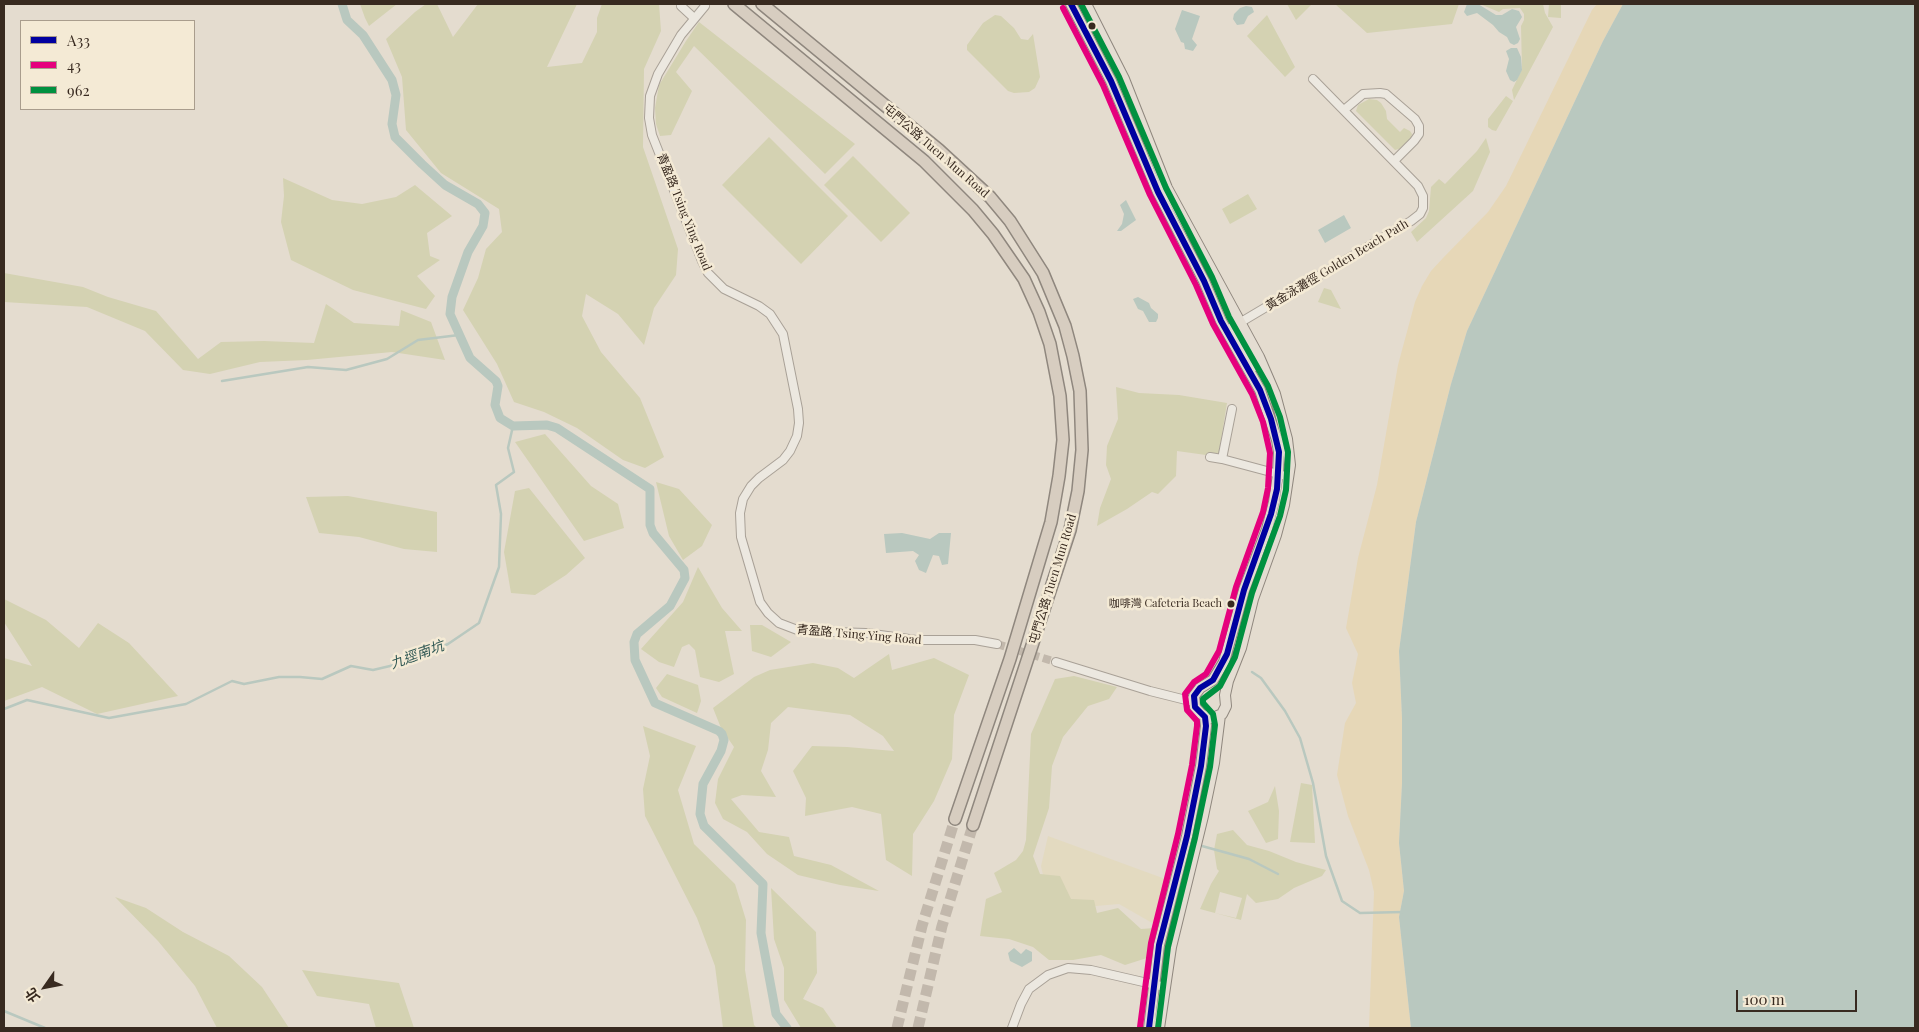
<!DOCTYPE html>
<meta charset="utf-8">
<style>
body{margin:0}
#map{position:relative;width:1919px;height:1032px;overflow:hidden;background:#e4dccf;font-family:"Playfair Display","Noto Sans TC",serif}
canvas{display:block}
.frame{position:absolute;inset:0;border:5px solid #382a20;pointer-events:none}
.legend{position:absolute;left:20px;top:20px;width:175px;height:90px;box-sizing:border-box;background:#f4ead5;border:1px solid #a99d8d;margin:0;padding:6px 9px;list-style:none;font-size:15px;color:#382a20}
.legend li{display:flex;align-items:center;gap:10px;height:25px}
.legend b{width:25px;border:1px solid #a99d8d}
.north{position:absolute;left:20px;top:962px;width:50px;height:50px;-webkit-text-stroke:4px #f4ead5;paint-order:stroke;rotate:237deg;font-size:14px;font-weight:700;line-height:20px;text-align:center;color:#382a20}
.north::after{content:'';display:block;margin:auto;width:18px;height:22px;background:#382a20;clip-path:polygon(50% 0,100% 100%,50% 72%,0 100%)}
.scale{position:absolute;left:1736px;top:990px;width:121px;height:22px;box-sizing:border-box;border:2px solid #382a20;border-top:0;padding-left:6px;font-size:15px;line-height:18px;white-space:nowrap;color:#382a20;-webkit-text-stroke:4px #f4ead5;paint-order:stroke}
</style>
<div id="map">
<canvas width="1919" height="1032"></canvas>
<div class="frame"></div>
<ul class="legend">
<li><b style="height:6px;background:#0000a0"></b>A33</li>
<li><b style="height:6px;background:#e5007d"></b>43</li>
<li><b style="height:6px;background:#009140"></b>962</li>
</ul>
<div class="north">北</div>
<div class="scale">100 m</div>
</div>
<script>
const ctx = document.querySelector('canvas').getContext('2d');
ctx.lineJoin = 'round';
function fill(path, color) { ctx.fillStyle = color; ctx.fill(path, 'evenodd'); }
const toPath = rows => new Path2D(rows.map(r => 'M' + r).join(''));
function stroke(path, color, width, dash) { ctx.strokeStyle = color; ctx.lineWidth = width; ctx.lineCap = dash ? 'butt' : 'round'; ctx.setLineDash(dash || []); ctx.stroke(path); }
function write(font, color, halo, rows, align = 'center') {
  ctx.font = font + ' "Playfair Display","Noto Sans TC",serif'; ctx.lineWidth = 5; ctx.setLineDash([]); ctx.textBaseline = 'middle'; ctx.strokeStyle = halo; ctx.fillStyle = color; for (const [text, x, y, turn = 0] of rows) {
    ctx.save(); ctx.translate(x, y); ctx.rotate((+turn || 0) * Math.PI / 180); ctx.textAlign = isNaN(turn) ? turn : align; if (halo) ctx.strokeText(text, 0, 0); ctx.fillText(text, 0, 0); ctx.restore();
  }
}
fill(toPath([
 [1048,836,1168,880,1154,924,1119,904,1073,908,1045,884,1041,866]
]), '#e3dac0');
fill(toPath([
 [360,4,397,4,369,26,365,18],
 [426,4,437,4,453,37,478,4,577,4,547,67,582,63,597,32,597,18,602,4,659,4,661,31,644,69,643,147,678,249,676,275,654,308,644,345,618,314,586,294,582,316,601,352,640,398,664,457,645,468,623,460,577,428,544,412,514,402,497,364,463,310,478,278,486,249,502,232,499,209,441,173,406,130,402,77,386,39,415,12],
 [1287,4,1312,4,1296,20],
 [1335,4,1459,4,1452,24,1367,33],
 [1480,4,1543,4,1545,13,1553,27,1514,100,1512,90,1522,69,1521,26,1524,20,1524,14,1520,8,1503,9,1499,12],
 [1549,4,1561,4,1561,18,1548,17],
 [995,15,1001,16,1014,28,1021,39,1028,40,1033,34,1040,77,1035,88,1029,92,1014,93,1008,91,967,50,967,45,983,23],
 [1267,15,1295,67,1285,77,1247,36],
 [699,22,855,144,825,174,694,46,676,72,692,91,671,135,660,136,656,124,655,108,659,85,686,41],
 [1506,96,1513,101,1496,131,1492,130,1488,127,1488,119],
 [1369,99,1377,100,1381,103,1386,111,1387,119,1400,132,1404,128,1410,131,1412,134,1411,138,1399,149,1395,150,1356,111,1358,105],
 [769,137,848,216,801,264,722,185],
 [1486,138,1490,152,1473,191,1417,242,1411,232,1426,218,1429,211,1431,187,1439,179,1445,184,1477,151],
 [853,156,910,213,881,242,824,185],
 [283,178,332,200,362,204,396,197,415,185,452,216,427,233,430,256,440,260,417,276,435,296,426,309,353,290,291,260,281,222,284,196],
 [1248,194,1257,209,1230,224,1222,209],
 [4,273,83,287,108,297,156,311,198,359,221,342,264,341,314,343,326,304,354,323,399,326,401,310,431,322,445,360,392,352,307,360,260,362,210,374,183,370,145,331,87,307,4,302],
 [1324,288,1331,290,1341,309,1318,302],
 [1116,387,1139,393,1179,395,1227,403,1219,453,1206,455,1177,451,1176,476,1158,494,1152,492,1127,509,1097,526,1100,508,1111,479,1106,465,1107,446,1118,419],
 [545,434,591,486,618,504,624,528,584,541,515,442],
 [656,482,679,489,712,525,702,546,683,560,669,536],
 [529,488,585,558,566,575,535,595,511,593,504,552,515,491],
 [348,496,437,512,437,552,404,549,359,537,319,533,306,497],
 [698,567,722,608,742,631,725,631,734,674,719,682,700,677,695,650,689,644,682,647,674,667,659,662,641,649,683,602],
 [4,599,46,620,79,648,98,623,129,643,178,696,97,714,42,687,4,701,4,658,32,666,4,622],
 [750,625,762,625,791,642,771,657,752,651],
 [889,654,892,670,934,658,969,675,954,715,952,759,934,801,913,834,912,876,886,860,881,814,852,807,805,816,806,798,793,771,812,746,847,747,894,751,883,736,850,715,788,707,771,723,768,750,761,771,776,797,742,795,731,799,759,832,789,837,794,856,831,865,879,891,840,885,798,875,767,854,747,832,723,819,715,803,718,779,734,747,721,728,713,708,754,677,770,670,813,663,838,668,854,678],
 [667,674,698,685,701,701,697,713,662,697,656,688],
 [1074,676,1117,687,1109,699,1088,706,1063,737,1052,766,1049,808,1033,856,1040,874,1060,876,1071,899,1094,900,1097,913,1118,908,1141,929,1155,928,1150,957,1125,965,1101,955,1073,960,1049,960,1033,947,1009,939,980,936,986,899,1002,892,994,873,1016,860,1023,851,1026,840,1031,734,1055,679],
 [643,726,696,746,678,790,694,844,735,884,746,920,745,970,754,1025,757,1028,723,1028,715,966,697,918,645,816,643,789,650,756],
 [1301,783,1312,785,1315,843,1290,842],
 [1275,786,1279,811,1278,839,1266,843,1248,811,1268,802],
 [1233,830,1247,845,1269,851,1296,862,1326,870,1322,876,1294,888,1278,899,1256,903,1247,894,1241,920,1200,909,1211,884,1219,871,1217,869,1214,850,1217,834],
 [1220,892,1242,898,1236,918,1215,913],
 [771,888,816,932,817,973,803,999,823,1008,837,1028,801,1028,784,1000,784,968,774,939],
 [115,897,146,908,183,932,229,956,262,987,289,1028,217,1028,195,986,158,941],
 [302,970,399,983,414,1028,376,1028,369,1004,317,996]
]), '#d4d2b2');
fill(toPath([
 [1597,4,1623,4,1603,41,1467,331,1451,384,1416,522,1399,651,1402,718,1402,783,1399,843,1404,891,1399,917,1411,1028,1369,1028,1374,892,1369,870,1348,816,1337,775,1345,723,1356,703,1352,683,1358,654,1346,628,1358,558,1377,485,1398,365,1415,302,1422,286,1431,271,1443,258,1488,212,1506,186,1592,10]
]), '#e6d7b7');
fill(toPath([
 [1467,4,1478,4,1496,15,1502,15,1512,9,1519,11,1522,17,1516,27,1520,39,1518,43,1514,45,1510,43,1507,37,1499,32,1493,25,1477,13,1467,16,1464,12],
 [1623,4,1915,4,1915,1028,1411,1028,1399,917,1404,891,1399,843,1402,783,1402,718,1399,651,1416,522,1451,384,1467,331,1603,41],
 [1246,6,1252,7,1254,12,1248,16,1244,24,1237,25,1233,19,1234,14,1240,8],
 [1182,10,1200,16,1192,39,1197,45,1193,51,1185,49,1184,43,1181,42,1175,29],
 [1511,48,1517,48,1521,57,1522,70,1517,80,1514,82,1510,80,1506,71,1509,59,1506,51],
 [1126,200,1136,220,1121,231,1117,231,1122,224,1124,214,1120,205],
 [1344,215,1351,228,1325,243,1318,230],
 [1138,297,1149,303,1151,308,1158,314,1158,318,1156,322,1149,322,1143,311,1138,309,1133,299],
 [902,533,930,539,939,533,951,533,948,564,942,565,939,556,933,555,926,573,919,570,915,561,919,555,913,551,886,553,884,534],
 [1014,948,1021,954,1026,949,1032,952,1032,961,1022,967,1010,961,1008,953]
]), '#b9c8bf');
stroke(toPath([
 [222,381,308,367,346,370,387,359,418,340,459,335],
 [1252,672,1261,678,1285,711,1300,738,1313,783,1326,856,1342,901,1360,913,1403,912],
 [4,709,27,700,109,718,186,704,232,681,244,684,279,677,300,677,322,679,351,666,373,670,407,662,448,644,479,623,499,567,501,514,496,485,514,472,508,448,513,426],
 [1202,846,1249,859,1278,874],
 [4,1011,45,1028]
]), '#b9c8bf', 2.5);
stroke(toPath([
 [342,4,347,20,363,35,392,80,396,95,392,124,395,137,422,164,445,185,478,204,485,213,483,226,468,252,452,297,450,314,470,358,496,381,498,386,495,405,500,418,513,426,547,425,557,428,650,489,650,525,653,533,684,570,685,578,670,606,637,634,634,642,635,660,655,703,719,731,722,734,724,740,721,751,703,784,700,814,704,826,763,884,761,933,776,1014,787,1028]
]), '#b9c8bf', 9);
stroke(toPath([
 [997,644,1056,662]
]), '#c2b8ac', 8, [8, 4]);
stroke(toPath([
 [897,1028,922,926,955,819],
 [918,1028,942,926,973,825]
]), '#c2b8ac', 11, [11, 5.5]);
const minor = toPath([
 [681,6,694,18],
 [705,6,681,35,658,74,650,96,649,118,652,135,702,261,708,273,724,289,759,306,770,314,783,334,798,409,799,423,797,436,790,451,783,460,759,478,751,486,743,499,740,513,741,537,760,602,768,613,779,623,800,631,866,633,916,640,975,640,997,644],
 [1344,110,1363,94,1380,93,1386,94,1415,119,1419,126,1419,134,1414,141,1394,161],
 [1236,325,1411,221,1420,214,1423,208,1423,196,1418,186,1313,79],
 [1232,409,1222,459,1282,475],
 [1210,457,1222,459],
 [1056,662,1150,691,1194,702],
 [1012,1028,1021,1004,1029,989,1048,975,1068,968,1091,970,1165,987]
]);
const major = toPath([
 [1071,4,1111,81,1158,192,1204,281,1221,321,1260,390,1277,440,1279,452,1278,474,1274,502,1267,529,1244,590,1224,662,1213,680,1200,688,1194,696,1195,707,1201,714,1210,718,1215,717,1222,714,1226,706,1225,695,1228,681,1241,648,1253,599,1276,535,1284,505,1290,465,1287,439,1275,394,1259,357,1167,188,1124,79,1086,4],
 [1233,327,1255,366],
 [1149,1028,1159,945,1187,836,1201,766,1206,726,1205,717],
 [1159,1028,1171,947,1203,816,1214,763,1220,715]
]);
const highway = toPath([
 [734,4,924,161,973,210,993,234,1024,279,1039,312,1050,344,1060,396,1063,440,1059,476,1051,522,1010,659,955,819],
 [762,4,939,150,990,197,1010,221,1043,273,1065,326,1073,356,1080,391,1082,450,1078,491,1070,530,973,825]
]);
stroke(minor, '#a9a197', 10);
stroke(major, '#8f877e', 12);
stroke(highway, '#8f877e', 14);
stroke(minor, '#ece8e0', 8);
stroke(major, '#e4ddd2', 10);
stroke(highway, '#d7cdc0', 11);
stroke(toPath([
 [1071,4,1111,81,1158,192,1204,281,1221,321,1260,390,1271,419,1279,452,1277,489,1271,514,1244,590,1227,654,1213,680,1200,688,1194,696,1195,707,1205,717,1206,726,1201,766,1187,836,1159,945,1149,1028]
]), '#0000a0', 6);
stroke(toPath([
 [1063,8,1103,85,1150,195,1196,285,1213,324,1252,394,1263,422,1270,453,1268,488,1263,512,1236,587,1219,651,1206,674,1194,682,1185,694,1187,710,1197,721,1197,726,1192,765,1178,834,1151,943,1140,1027]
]), '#e5007d', 6);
stroke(toPath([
 [1081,4,1119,77,1166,188,1212,277,1229,317,1268,386,1280,417,1288,452,1286,490,1280,516,1252,593,1235,657,1220,686,1203,699,1203,703,1213,714,1215,725,1210,767,1195,838,1168,947,1158,1028]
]), '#009140', 6);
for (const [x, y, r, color] of [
 [1092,26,4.5,"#382a20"],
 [1231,604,4.5,"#382a20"]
]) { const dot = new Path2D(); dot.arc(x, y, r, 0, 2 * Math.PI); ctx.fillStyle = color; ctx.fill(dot); stroke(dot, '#f4ead5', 2); }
write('11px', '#382a20', '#f4ead5', [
 ["咖啡灣 Cafeteria Beach",1222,604]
], 'right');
write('12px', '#382a20', '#f4ead5', [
 ["屯門公路 Tuen Mun Road",936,151,41],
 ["青盈路 Tsing Ying Road",684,212,68],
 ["黃金泳灘徑 Golden Beach Path",1337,265,-31],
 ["屯門公路 Tuen Mun Road",1053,579,-73],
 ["青盈路 Tsing Ying Road",859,635,5]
]);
write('italic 14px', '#2f5753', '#f4ead5', [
 ["九逕南坑",417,655,-20]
]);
</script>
